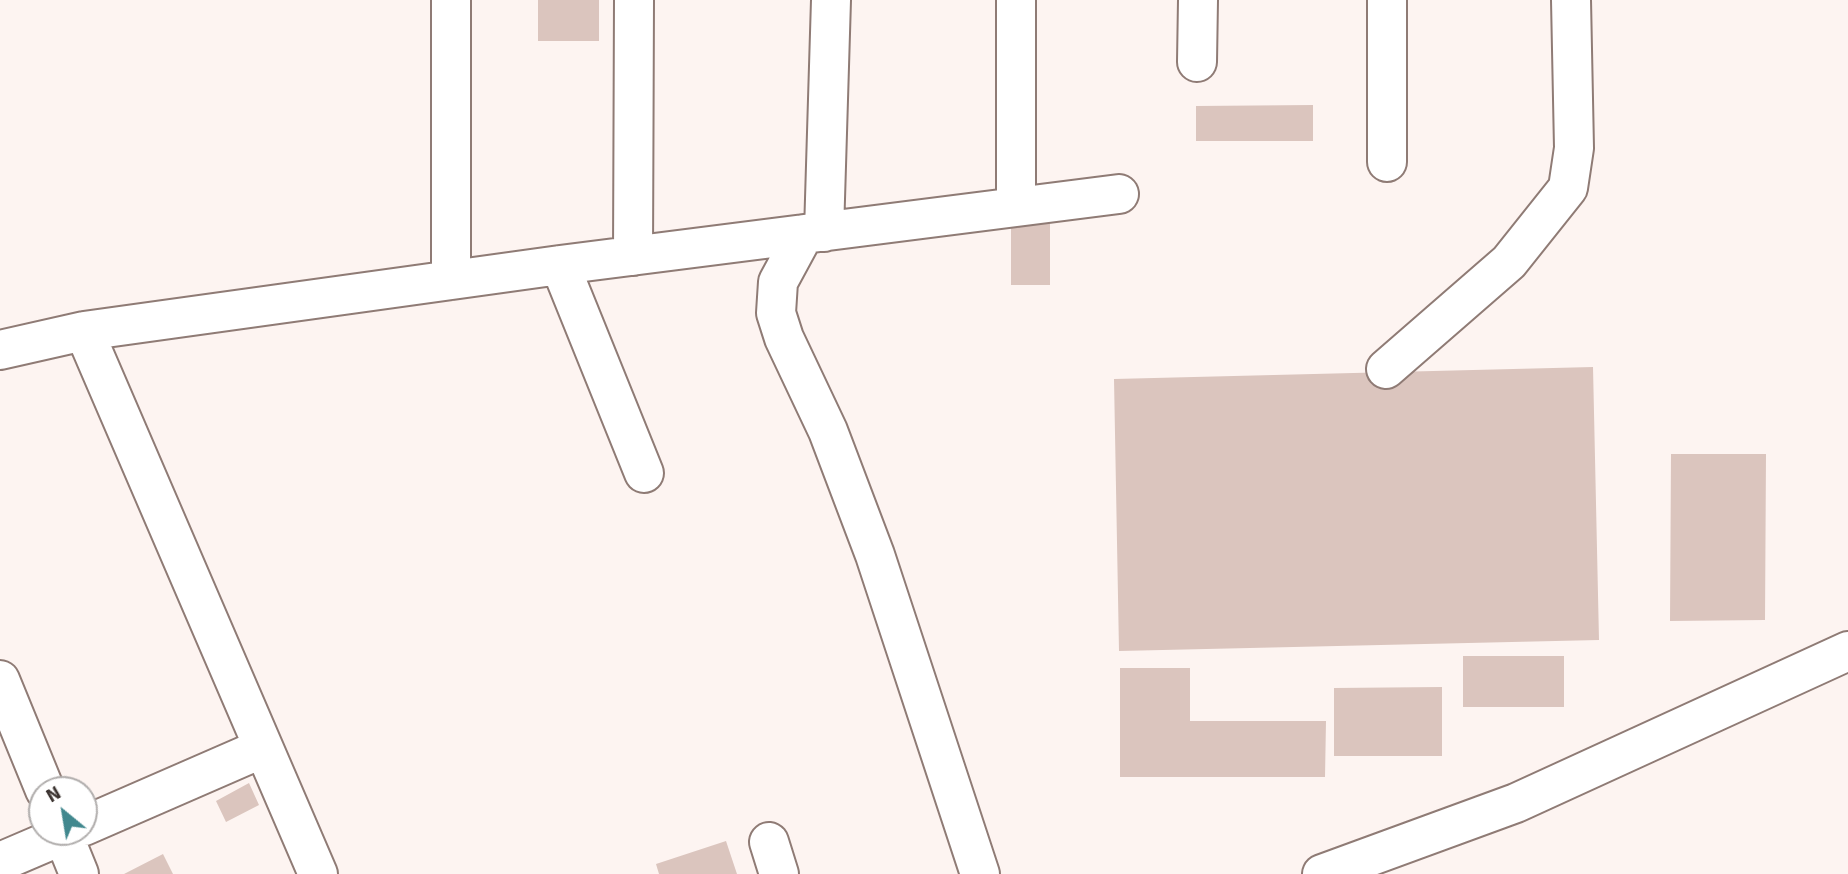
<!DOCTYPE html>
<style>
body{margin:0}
#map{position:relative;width:1848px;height:874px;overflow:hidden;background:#fdf4f1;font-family:Signika,sans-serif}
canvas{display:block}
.north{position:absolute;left:28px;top:776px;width:70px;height:70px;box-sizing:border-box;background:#fff;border:2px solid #b1aead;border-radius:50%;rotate:330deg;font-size:19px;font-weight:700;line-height:28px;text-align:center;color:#3c3431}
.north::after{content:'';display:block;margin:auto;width:24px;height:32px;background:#41888e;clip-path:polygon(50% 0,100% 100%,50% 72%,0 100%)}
</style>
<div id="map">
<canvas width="1848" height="874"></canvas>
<div class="north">N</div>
</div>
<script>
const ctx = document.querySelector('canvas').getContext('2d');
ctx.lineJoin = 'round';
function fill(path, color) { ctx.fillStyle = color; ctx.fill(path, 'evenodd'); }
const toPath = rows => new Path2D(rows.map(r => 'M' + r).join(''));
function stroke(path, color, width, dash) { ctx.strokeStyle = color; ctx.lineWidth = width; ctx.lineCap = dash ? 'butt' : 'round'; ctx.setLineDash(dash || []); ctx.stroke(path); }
fill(toPath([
 [538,0,599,0,599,41,538,41],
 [1313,105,1313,141,1196,141,1196,106],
 [1050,214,1050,285,1011,285,1011,215],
 [1593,367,1599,640,1119,651,1114,379],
 [1671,454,1766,454,1765,620,1670,621],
 [1463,656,1564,656,1564,707,1463,707],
 [1120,668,1190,668,1190,721,1326,721,1325,777,1120,777],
 [1442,687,1442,756,1334,756,1334,688],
 [249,783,259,805,226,822,216,801],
 [726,841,737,874,659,874,656,864],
 [163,854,173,874,124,874]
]), '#dbc5be');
const minor = toPath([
 [451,0,451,280],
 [1387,0,1387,162],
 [1197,62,1198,0],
 [1016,207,1016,0],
 [824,232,831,0],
 [804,234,778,282,776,313,784,338,828,431,875,555,980,874],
 [633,256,634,0],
 [560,265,644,473],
 [84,331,318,874],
 [0,350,84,331,560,265,1119,194],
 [1386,369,1509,262,1568,188,1574,148,1571,0],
 [0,680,45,790],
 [84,826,263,748],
 [62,832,79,874],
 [769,842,779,874],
 [0,862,70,832],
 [1322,874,1516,803,1848,651]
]);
stroke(minor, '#8f7b75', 42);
stroke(minor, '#fff', 38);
</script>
